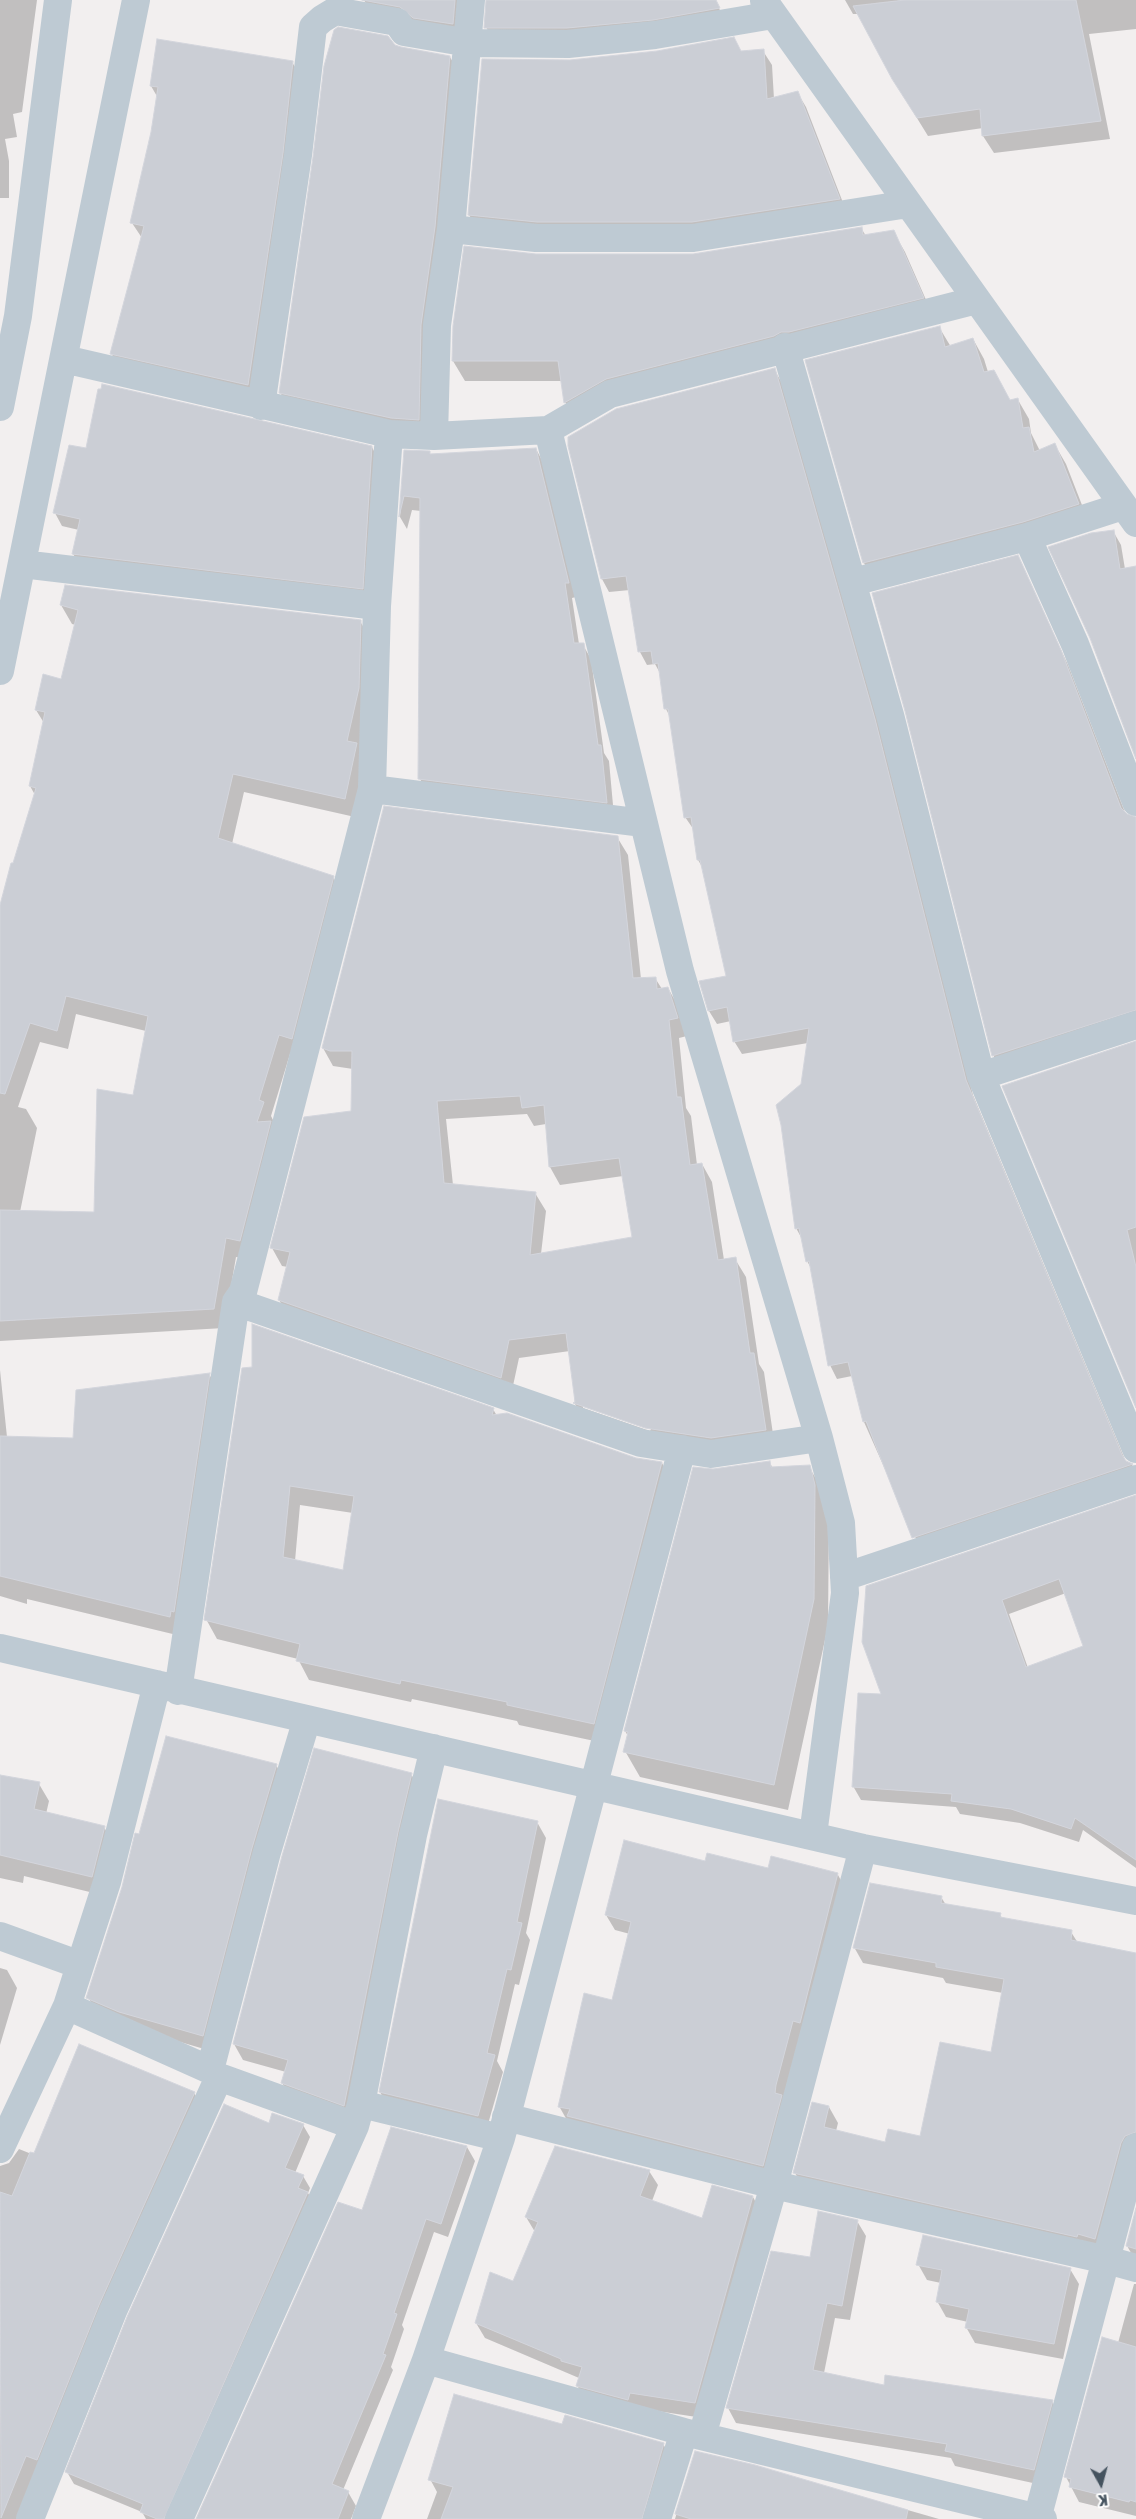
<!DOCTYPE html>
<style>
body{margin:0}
#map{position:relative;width:1136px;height:2519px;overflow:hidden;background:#f2efef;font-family:Rubik,sans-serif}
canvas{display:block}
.north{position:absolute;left:1076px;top:2459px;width:50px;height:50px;-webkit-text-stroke:4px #fff;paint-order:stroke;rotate:173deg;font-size:14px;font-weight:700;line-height:20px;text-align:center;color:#45535f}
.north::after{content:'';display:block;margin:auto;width:18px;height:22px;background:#45535f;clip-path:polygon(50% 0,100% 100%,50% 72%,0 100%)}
</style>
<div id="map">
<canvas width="1136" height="2519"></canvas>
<div class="north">K</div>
</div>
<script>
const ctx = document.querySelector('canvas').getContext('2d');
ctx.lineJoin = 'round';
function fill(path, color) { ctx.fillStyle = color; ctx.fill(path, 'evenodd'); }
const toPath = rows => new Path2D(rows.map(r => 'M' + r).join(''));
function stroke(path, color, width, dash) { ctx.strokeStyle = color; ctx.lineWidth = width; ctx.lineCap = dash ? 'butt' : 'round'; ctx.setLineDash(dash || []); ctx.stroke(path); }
fill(toPath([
 [0,0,37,0,22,112,13,114,17,137,5,139,9,161,9,198,0,198],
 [364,0,470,0,460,37,371,13],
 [486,0,714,0,727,22,494,42,486,27],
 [845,0,1136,0,1136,29,1089,34,1110,139,994,153,983,136,983,128,928,136,904,97,858,14,853,14],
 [395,46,450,57,458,71,426,434,288,407,280,392],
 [763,51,772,65,774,99,797,92,806,107,847,213,701,236,478,229,469,215,570,61],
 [292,62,301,77,256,400,120,368,111,353,142,238,132,223,152,132,158,98,151,86],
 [861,228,866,236,893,231,905,252,934,318,618,399,576,422,565,402,562,381,465,381,453,361,536,255,693,255],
 [939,327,951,347,973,339,984,359,988,372,1010,401,1018,400,1029,419,1031,433,1040,451,1055,445,1066,464,1089,523,875,582,864,563,807,361],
 [774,369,782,383,882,734,973,1095,1126,1462,1132,1465,1136,1472,921,1550,864,1422,852,1376,837,1379,830,1365,812,1270,807,1261,802,1239,796,1228,802,1085,808,1043,742,1054,734,1041,731,1021,717,1024,709,1011,728,977,704,870,698,860,694,830,685,817,670,717,666,709,661,675,655,664,647,665,640,652,630,590,609,592,602,579],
 [372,447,379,461,370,601,81,567,73,554,79,530,62,526,55,513,87,450],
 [536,449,544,464,576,597,572,598,579,644,583,645,591,659,604,753,609,761,614,816,428,793,420,779,421,511,412,510,407,529,400,517,405,452,430,455],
 [1113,531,1121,545,1125,569,1136,567,1136,755],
 [1018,557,1068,665,1126,815,1136,818,1136,1025,1001,1069,993,1055],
 [61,605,360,621,371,640,367,764,355,817,244,792,232,844,333,877,344,896,302,1058,290,1054,271,1116,274,1122,251,1260,236,1257,224,1328,0,1341,0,910,35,795,30,786,44,723,36,710,62,680,76,625,72,624],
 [76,1014,146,1031,134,1097,95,1213,20,1212,37,1128,26,1109,18,1107,40,1042,68,1049],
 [617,837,628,855,641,979,655,978,662,989,668,988,678,1006,687,1036,679,1038,686,1108,691,1116,697,1165,702,1164,712,1182,724,1260,735,1259,746,1277,759,1364,764,1372,775,1448,656,1446,585,1421,575,1404,570,1351,519,1358,511,1395,290,1318,279,1300,288,1267,282,1266,272,1248,352,1112,353,1069,333,1066,323,1048],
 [527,1114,534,1126,546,1124,550,1167,560,1185,623,1176,633,1238,541,1254,546,1211,535,1193,453,1185,446,1119],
 [583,1405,651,1429,650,1431,583,1408],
 [1136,1043,1136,1405,1004,1086],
 [243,1369,493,1409,497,1416,636,1459,662,1463,673,1483,604,1743,519,1725,517,1721,412,1699,411,1702,309,1680,298,1659,217,1639,206,1619],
 [300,1505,353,1513,344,1571,295,1561],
 [0,1370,7,1437,74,1440,209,1374,220,1393,181,1636,27,1599,27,1604,0,1596],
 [769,1462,773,1468,809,1467,824,1492,829,1511,828,1626,788,1810,640,1777,625,1751,628,1736,625,1731,713,1471],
 [1136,1497,1136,1868,1083,1830,1079,1842,1020,1823,960,1814,956,1807,861,1800,853,1786,883,1696,863,1642],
 [1066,1593,1085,1646,1028,1668,1009,1614],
 [276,1765,285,1781,211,2051,129,2027,97,2013,88,1997],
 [411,1774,420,1789,353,2120,291,2098,282,2083,286,2072,243,2060,234,2044],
 [0,1776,39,1784,49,1801,46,1814,104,1827,114,1845,102,1895,24,1876,23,1883,0,1878],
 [537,1822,546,1838,526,1933,530,1940,519,1985,515,1984,497,2061,503,2072,486,2131,389,2108,380,2092],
 [772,1857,838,1875,846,1890,771,2181,568,2122,559,2106,612,2001,630,1934,615,1930,606,1915,706,1862,769,1870],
 [941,1897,946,1905,1000,1915,1003,1919,1071,1932,1078,1943,1136,1954,1136,2151,1104,2254,804,2189,795,2173,829,2107,838,2123,836,2131,886,2144,922,2138,992,2054,1003,1993,946,1983,943,1978,863,1963,854,1947],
 [0,1968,7,1970,17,1988,0,2045],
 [194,2093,205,2111,18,2519,0,2519,0,2166,9,2163,19,2149,34,2155],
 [270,2124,303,2125,310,2137,295,2173,303,2176,310,2188,308,2193,315,2205,174,2519,146,2519,142,2512,74,2484,67,2472],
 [467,2147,475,2161,448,2237,434,2232,402,2325,404,2329,391,2367,393,2370,343,2490,348,2492,356,2506,351,2519,197,2519,363,2211],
 [649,2171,658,2185,652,2201,703,2220,753,2197,761,2212,703,2418,585,2400,577,2385,579,2378,485,2338,476,2323,514,2283,535,2232,526,2217],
 [1136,2213,1136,2261,1127,2246],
 [857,2221,866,2236,850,2320,835,2318,824,2373,885,2386,1052,2401,1060,2416,1042,2485,955,2466,951,2458,736,2423,728,2408,772,2252,811,2259],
 [918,2264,1070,2269,1079,2284,1063,2359,975,2343,966,2327,968,2322,946,2317,937,2301,941,2283,927,2280],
 [1134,2284,1136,2284,1136,2516,1079,2502,1066,2477,1118,2343],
 [563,2426,663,2444,673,2460,654,2519,427,2519,437,2492,430,2479],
 [695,2452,754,2466,939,2519,675,2519]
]), '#0003');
const building = toPath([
 [362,0,455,0,453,24,413,18,400,7,362,0],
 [486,0,716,0,720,8,653,20,567,28,484,28,486,0],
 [905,0,1076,0,1101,121,982,136,980,109,917,118,892,79,853,6,905,0],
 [338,27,388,36,395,45,401,47,450,56,435,227,421,325,419,420,391,418,279,393,313,157,324,66,334,30,338,27],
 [734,37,741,51,764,49,767,99,798,91,840,199,692,222,537,222,468,215,482,59,570,60,657,51,734,37],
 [157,39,293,61,283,153,248,385,110,354,144,226,130,223,151,132,158,87,150,86,157,39],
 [862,227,863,235,894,230,924,298,789,332,781,332,774,336,606,379,564,403,558,361,452,361,453,326,464,246,536,254,693,254,862,227],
 [940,326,945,347,973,338,984,372,994,370,1010,400,1018,398,1023,428,1029,427,1034,452,1055,443,1079,504,1023,522,863,563,805,360,940,326],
 [775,368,875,719,966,1080,1122,1455,1126,1461,1133,1464,912,1538,866,1421,863,1422,848,1362,828,1366,809,1261,806,1262,799,1228,795,1229,781,1125,776,1105,801,1084,809,1028,733,1042,727,1007,708,1011,699,981,726,976,700,860,697,860,691,817,684,818,668,709,664,709,658,663,653,664,651,651,638,652,626,576,601,579,568,446,568,437,616,409,775,368],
 [102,384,372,446,363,589,72,554,80,519,53,513,69,445,86,448,98,389,101,389,102,384],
 [536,448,569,583,565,583,574,643,584,643,598,745,601,745,607,803,418,779,420,498,404,496,399,517,404,450,430,451,430,454,536,448],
 [1114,530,1120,569,1136,566,1136,759,1090,638,1048,547,1091,533,1114,530],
 [1018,555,1061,650,1121,808,1127,814,1136,817,1136,1010,992,1056,905,711,872,593,1018,555],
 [65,585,361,620,359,688,347,741,357,743,345,799,233,774,218,838,334,876,292,1039,279,1035,259,1100,264,1102,257,1122,271,1121,240,1241,226,1238,214,1309,0,1321,0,1210,94,1212,97,1089,133,1095,148,1016,66,996,57,1031,30,1023,5,1094,0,1093,0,905,11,863,13,863,36,788,29,786,45,712,35,710,43,674,61,679,78,610,60,605,65,585],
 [384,806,618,836,633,978,656,977,657,989,668,987,678,1018,669,1020,677,1097,681,1097,690,1165,702,1163,718,1260,736,1257,750,1353,754,1353,766,1430,711,1438,645,1428,573,1403,575,1402,566,1333,509,1340,501,1378,278,1300,290,1252,270,1248,304,1117,351,1111,352,1051,330,1051,322,1048,384,806],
 [520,1096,522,1108,544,1105,549,1167,619,1158,632,1237,530,1255,536,1192,444,1183,437,1101,520,1096],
 [1136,1041,1136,1227,1127,1230,1136,1267,1136,1408,1002,1086,1136,1041],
 [252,1324,494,1408,492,1415,507,1413,636,1458,662,1462,594,1724,507,1705,507,1702,401,1680,400,1684,296,1661,300,1644,204,1620,242,1368,252,1367,252,1324],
 [290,1486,354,1496,343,1570,283,1557,290,1486],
 [210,1373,174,1612,171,1611,170,1617,0,1576,0,1436,73,1438,76,1390,210,1373],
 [770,1461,771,1467,810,1465,815,1485,814,1599,774,1785,623,1752,628,1732,624,1731,693,1467,713,1469,770,1461],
 [1136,1495,1136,1860,1075,1818,1071,1829,1011,1809,951,1801,952,1794,852,1787,858,1693,881,1694,862,1642,866,1586,1136,1495],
 [1059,1579,1083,1646,1026,1667,1002,1600,1059,1579],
 [166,1736,277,1764,252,1848,203,2036,119,2012,86,1998,122,1887,135,1833,139,1834,166,1736],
 [314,1748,412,1773,398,1832,344,2106,281,2083,288,2060,233,2044,282,1856,314,1748],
 [0,1775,40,1782,34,1809,105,1826,92,1877,0,1855,0,1775],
 [438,1799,538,1821,517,1922,522,1923,511,1970,507,1969,487,2053,495,2055,478,2116,379,2092,438,1799],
 [624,1840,705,1861,707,1853,768,1868,771,1856,838,1873,800,2023,793,2021,776,2085,775,2093,782,2095,763,2166,567,2116,570,2109,558,2107,584,1993,612,2000,631,1922,605,1915,624,1840],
 [870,1883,942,1896,941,1903,1001,1913,1000,1917,1072,1930,1071,1940,1136,1953,1136,2132,1125,2136,1121,2143,1095,2239,1078,2234,1077,2237,793,2173,812,2102,829,2106,824,2127,885,2142,888,2129,920,2136,940,2042,991,2052,1004,1979,936,1967,936,1963,853,1948,870,1883],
 [79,2044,195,2092,99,2305,37,2460,26,2456,1,2518,0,2192,12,2196,30,2152,34,2153,79,2044],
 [224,2104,269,2123,272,2113,304,2124,285,2168,304,2175,298,2188,308,2192,164,2519,157,2519,140,2512,143,2504,65,2472,127,2317,224,2104],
 [391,2127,467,2146,441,2224,426,2219,394,2313,397,2314,383,2354,386,2355,332,2484,349,2491,338,2519,196,2519,338,2202,362,2210,391,2127],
 [555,2146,650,2170,640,2196,702,2218,712,2185,753,2196,695,2403,630,2393,628,2400,576,2386,582,2367,561,2361,561,2359,475,2323,490,2272,513,2281,538,2222,525,2217,555,2146],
 [1136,2208,1136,2249,1126,2246,1136,2208],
 [818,2211,858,2220,842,2306,827,2303,813,2370,884,2385,885,2375,1053,2400,1034,2470,945,2451,947,2444,726,2408,771,2251,810,2257,818,2211],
 [923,2235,1071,2268,1054,2344,965,2328,969,2309,936,2302,942,2270,916,2265,923,2235],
 [1102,2337,1136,2347,1136,2502,1130,2500,1129,2502,1069,2487,1071,2479,1064,2477,1102,2337],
 [454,2394,562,2424,565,2415,664,2443,642,2519,441,2519,453,2487,428,2480,454,2394],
 [695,2451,755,2465,908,2510,906,2519,691,2519,675,2514,695,2451]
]);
fill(building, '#cbced5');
stroke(building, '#d3d5dc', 1);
stroke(toPath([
 [764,1,1136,523],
 [451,229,536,238,693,238,908,204],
 [785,347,890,715,981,1076,1136,1449],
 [64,359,389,434,434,436,548,430,680,971,819,1438,841,1523,845,1593,813,1835],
 [261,406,298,155,313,27,322,19,335,11,397,22,404,32,469,43,568,44,655,35,773,15],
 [0,407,18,316,58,0],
 [548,430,610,394,977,300],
 [434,436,437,325,451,229,471,0],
 [1027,537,1075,644,1136,802],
 [22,564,377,606],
 [853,582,1027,537,1123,506],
 [0,671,136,0],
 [372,789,643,823],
 [981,1076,1136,1025],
 [236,1302,641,1443,711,1454,819,1438],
 [844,1577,1136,1479],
 [0,1648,863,1848,1136,1901],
 [178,1691,236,1302,243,1292,372,789,377,606,389,434],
 [0,1936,80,1965],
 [67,2006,210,2070,219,2077,355,2126,361,2104,501,2138],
 [210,2070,267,1852,307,1719],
 [361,2104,413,1835,434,1748],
 [506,2117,774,2185,1107,2260,1136,2268],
 [0,2149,67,2006,107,1882,157,1684],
 [426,2360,684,2432,1043,2519],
 [702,2436,774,2185,863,1848],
 [30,2519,113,2311,219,2077],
 [179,2519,355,2126],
 [366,2519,426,2360,501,2138,682,1449],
 [657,2519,684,2432],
 [1037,2519,1136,2147]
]), '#becad3', 28);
</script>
